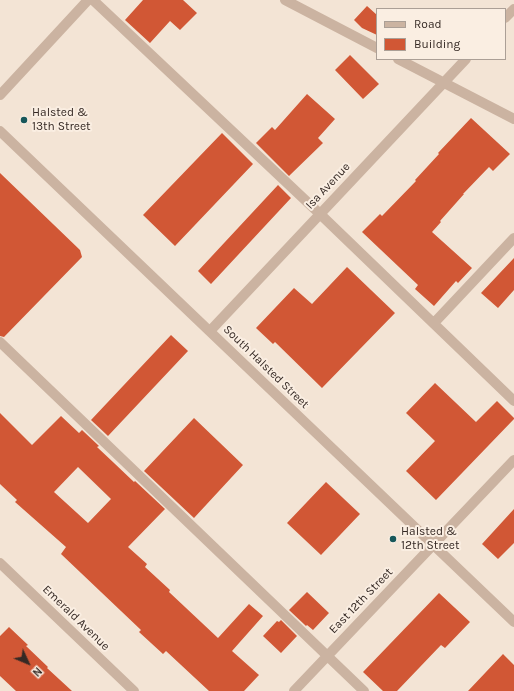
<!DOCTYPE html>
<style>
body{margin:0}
#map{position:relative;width:514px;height:691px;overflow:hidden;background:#f3e4d5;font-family:Karla,sans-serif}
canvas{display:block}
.legend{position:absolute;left:376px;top:8px;width:130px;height:52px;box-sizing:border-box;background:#faeee2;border:1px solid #ab9f96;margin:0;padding:5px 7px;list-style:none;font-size:12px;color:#352924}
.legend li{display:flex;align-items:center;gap:8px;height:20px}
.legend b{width:20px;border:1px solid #ab9f96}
.north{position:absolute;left:8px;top:643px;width:40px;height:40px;-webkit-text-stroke:3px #faeee2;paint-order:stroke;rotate:134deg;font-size:11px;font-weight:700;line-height:16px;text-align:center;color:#352924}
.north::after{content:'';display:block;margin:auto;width:14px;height:18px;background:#352924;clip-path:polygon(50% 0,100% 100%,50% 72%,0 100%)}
</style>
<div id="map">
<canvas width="514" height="691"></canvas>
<ul class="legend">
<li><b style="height:5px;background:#cbb3a1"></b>Road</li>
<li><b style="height:11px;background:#d15735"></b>Building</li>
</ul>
<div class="north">N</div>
</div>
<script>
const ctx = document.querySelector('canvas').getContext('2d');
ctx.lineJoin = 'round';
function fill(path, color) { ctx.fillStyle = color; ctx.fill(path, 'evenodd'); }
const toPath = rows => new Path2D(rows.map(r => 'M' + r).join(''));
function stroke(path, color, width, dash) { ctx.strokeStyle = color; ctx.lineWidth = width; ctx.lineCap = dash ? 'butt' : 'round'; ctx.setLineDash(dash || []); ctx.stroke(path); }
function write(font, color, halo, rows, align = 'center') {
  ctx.font = font + ' Karla,sans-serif'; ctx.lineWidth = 4; ctx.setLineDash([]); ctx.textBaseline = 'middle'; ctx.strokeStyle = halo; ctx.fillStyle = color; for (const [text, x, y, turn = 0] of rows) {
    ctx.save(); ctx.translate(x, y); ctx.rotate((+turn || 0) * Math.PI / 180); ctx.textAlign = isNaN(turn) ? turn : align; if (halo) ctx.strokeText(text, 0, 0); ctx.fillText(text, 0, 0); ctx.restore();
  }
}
fill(toPath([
 [143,0,183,0,197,13,180,30,170,21,150,43,125,20],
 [367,6,377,15,377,35,362,28,354,20],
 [350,55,379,84,363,99,335,70],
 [307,94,335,119,318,138,323,143,289,176,256,143,272,127,275,130],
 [471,118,510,154,493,171,489,167,463,194,464,194,440,221,441,222,432,232,472,268,458,283,456,281,434,306,415,289,418,285,362,232,380,214,382,216,416,181,415,180,439,154,438,153],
 [222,133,253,164,175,246,143,215],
 [0,173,80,250,82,257,4,337,0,336],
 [278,185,291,198,211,284,198,271],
 [514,258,514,290,498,308,481,293],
 [347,267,395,313,322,388,275,342,273,344,256,328,294,288,312,304],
 [171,335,188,351,108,436,91,420],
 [435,383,476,422,497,401,514,418,514,419,436,500,406,471,435,441,406,413],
 [0,413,32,445,61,416,79,433,82,430,99,446,97,447,114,463,134,482,135,481,165,509,128,547,147,564,145,567,170,590,169,592,218,638,249,604,263,616,232,651,259,675,244,691,209,691,166,651,163,654,139,632,141,630,61,554,66,547,15,502,17,500,0,484],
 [78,467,111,499,88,523,54,492],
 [194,418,243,465,194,518,144,471],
 [326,482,360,514,321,555,287,523],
 [514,509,514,543,498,559,482,544],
 [307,592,329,613,313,630,307,625,306,626,289,610],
 [439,593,470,622,445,648,441,645,397,691,383,691,363,672],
 [281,620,297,636,281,653,263,636,277,621,279,622],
 [9,627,28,645,26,646,48,667,47,668,72,691,16,691,0,676,0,636],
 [503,654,514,665,514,691,468,691]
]), '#d15735');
stroke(toPath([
 [93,0,320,214,514,401],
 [285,0,377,48],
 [505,18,514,9],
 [398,59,514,119],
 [0,95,88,0],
 [0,131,514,622],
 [434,323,514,238],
 [210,331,466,59],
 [0,342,364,691],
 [0,563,134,691],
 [294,691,514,460]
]), '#cbb3a1', 10);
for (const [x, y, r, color] of [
 [24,120,4,"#17575a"],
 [393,539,4,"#17575a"]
]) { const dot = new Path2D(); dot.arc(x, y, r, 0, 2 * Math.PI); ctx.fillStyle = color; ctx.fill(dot); stroke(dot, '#faeee2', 1.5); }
write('12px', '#352924', '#faeee2', [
 ["Halsted &",32,113],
 ["13th Street",32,127],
 ["Halsted &",401,532],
 ["12th Street",401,546]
], 'left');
write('12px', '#352924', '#faeee2', [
 ["Isa Avenue",328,186,-47],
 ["South Halsted Street",266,367,44],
 ["East 12th Street",361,601,-46],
 ["Emerald Avenue",76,618,44]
]);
</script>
